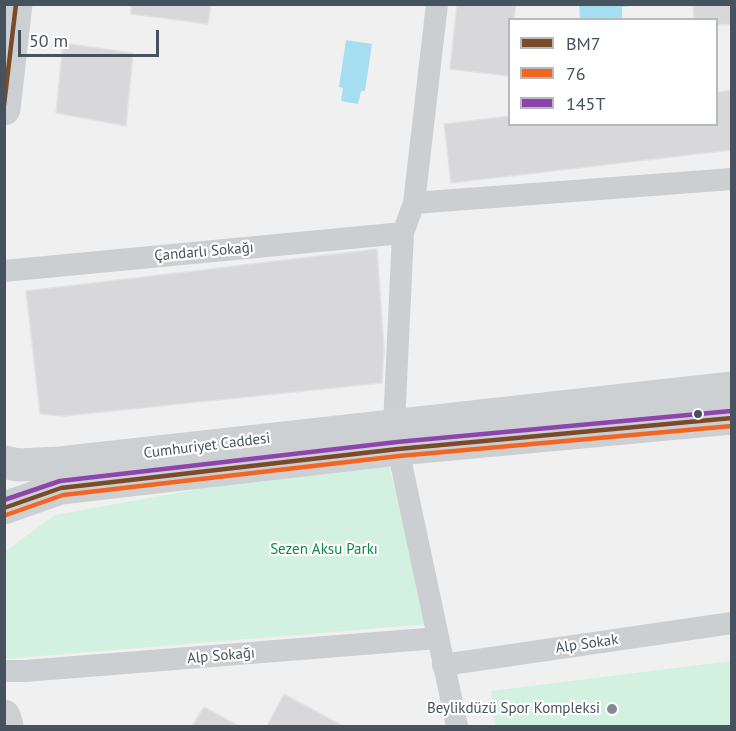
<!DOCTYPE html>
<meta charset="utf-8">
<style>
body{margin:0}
#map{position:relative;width:736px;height:731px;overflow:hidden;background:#f1f0f0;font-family:"PT Sans",sans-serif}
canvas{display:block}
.frame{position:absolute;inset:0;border:6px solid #46525e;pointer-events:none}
.legend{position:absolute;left:508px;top:18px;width:210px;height:108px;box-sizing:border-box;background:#fff;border:2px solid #b5babf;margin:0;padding:8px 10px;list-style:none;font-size:18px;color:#46525e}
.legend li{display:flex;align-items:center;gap:12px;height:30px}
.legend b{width:30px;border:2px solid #b5babf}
.scale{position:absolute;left:18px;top:30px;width:141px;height:27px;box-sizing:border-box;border:3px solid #46525e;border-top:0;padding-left:8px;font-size:18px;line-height:21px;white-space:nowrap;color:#46525e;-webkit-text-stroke:4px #fff;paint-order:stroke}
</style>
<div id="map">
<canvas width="736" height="731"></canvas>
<div class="frame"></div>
<ul class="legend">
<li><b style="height:8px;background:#7a4b2a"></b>BM7</li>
<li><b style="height:8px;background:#f26522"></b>76</li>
<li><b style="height:8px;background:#8e44ad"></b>145T</li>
</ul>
<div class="scale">50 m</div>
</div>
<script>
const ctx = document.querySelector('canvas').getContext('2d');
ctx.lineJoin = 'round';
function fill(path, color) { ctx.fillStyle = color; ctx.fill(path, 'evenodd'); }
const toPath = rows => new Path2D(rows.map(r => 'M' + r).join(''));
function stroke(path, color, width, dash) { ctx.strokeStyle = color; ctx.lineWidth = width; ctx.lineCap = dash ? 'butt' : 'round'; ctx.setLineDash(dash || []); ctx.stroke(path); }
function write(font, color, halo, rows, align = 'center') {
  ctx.font = font + ' "PT Sans",sans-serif'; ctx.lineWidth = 4.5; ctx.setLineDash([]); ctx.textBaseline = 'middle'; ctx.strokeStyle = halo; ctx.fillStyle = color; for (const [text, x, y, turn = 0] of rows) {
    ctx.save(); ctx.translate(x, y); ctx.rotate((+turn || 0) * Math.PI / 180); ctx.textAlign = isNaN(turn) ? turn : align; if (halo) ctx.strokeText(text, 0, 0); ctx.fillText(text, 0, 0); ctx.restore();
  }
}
fill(toPath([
 [386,455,430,624,5,659,4,552,55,515],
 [731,661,731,726,495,726,491,691]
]), '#d3f1e0');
fill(toPath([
 [629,5,629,6,622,7,622,19,580,19,579,5],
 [346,40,372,44,365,91,361,91,358,104,341,101,343,88,339,87]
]), '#a6def1');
const building = toPath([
 [131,4,211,4,208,24,131,14,131,4],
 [457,4,516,4,514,20,510,20,509,76,450,69,457,4],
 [693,4,732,4,732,24,717,25,717,20,694,20,693,4],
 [63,43,133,53,126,126,56,113,63,43],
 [732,90,732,150,451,183,444,124,510,116,510,124,717,124,717,92,732,90],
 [377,249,384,349,382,383,64,416,40,414,26,291,377,249],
 [284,694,343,726,267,726,284,694],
 [204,707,239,726,192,726,204,707]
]);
fill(building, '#d8d8da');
stroke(building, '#e2e2e3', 1.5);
stroke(toPath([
 [414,203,732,179],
 [4,271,403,233],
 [394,425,403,233,414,203,437,4],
 [398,449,457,726],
 [443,665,732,623],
 [4,671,25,671,438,638]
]), '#cccfd1', 22);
stroke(toPath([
 [4,109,16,4],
 [4,462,18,465,60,463,732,388],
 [4,508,61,488,398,449,732,418],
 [4,716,7,726]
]), '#cdd0d3', 33);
stroke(toPath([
 [4,105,16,4],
 [4,508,61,488,398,449,732,418]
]), '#7a4b2a', 4.5);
stroke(toPath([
 [6,515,63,495,399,456,732,426]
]), '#f26522', 4.5);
stroke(toPath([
 [4,500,60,481,397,442,731,411]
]), '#8e44ad', 4.5);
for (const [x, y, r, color] of [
 [698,414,5,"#46525e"],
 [612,709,6,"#828991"]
]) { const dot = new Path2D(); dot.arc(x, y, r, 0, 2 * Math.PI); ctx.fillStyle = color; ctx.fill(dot); stroke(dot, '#fff', 2); }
write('15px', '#46525e', '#fff', [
 ["Çandarlı Sokağı",204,252,-5],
 ["Cumhuriyet Caddesi",207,446,-7],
 ["Alp Sokak",587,644,-8],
 ["Alp Sokağı",221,656,-5]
]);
write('15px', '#11854f', '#fff', [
 ["Sezen Aksu Parkı",324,550]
]);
write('15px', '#46525e', '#fff', [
 ["Beylikdüzü Spor Kompleksi",600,709]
], 'right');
</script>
